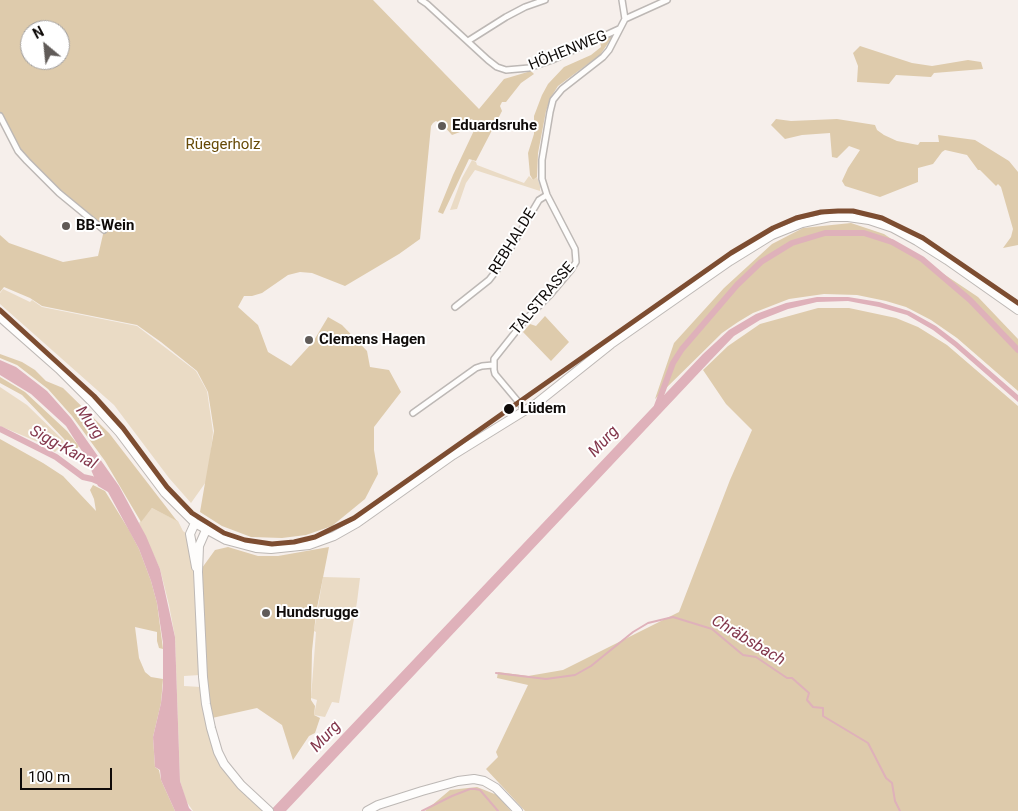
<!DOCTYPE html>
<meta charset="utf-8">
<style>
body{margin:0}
#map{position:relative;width:1018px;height:811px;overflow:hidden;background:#f6efeb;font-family:Roboto,sans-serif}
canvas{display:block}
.north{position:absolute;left:20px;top:20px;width:50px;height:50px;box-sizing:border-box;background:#fff;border:1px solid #9f9d9d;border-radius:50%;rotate:332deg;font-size:14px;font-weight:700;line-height:20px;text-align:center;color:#0f0b09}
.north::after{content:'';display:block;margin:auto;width:18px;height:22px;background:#605b58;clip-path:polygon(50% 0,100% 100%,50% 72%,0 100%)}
.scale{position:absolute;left:20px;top:768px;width:92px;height:22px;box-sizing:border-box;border:2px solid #0f0b09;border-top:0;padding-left:6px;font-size:15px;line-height:18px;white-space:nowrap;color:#0f0b09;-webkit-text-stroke:4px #fff;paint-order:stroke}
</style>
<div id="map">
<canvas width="1018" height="811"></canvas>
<div class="north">N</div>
<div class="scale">100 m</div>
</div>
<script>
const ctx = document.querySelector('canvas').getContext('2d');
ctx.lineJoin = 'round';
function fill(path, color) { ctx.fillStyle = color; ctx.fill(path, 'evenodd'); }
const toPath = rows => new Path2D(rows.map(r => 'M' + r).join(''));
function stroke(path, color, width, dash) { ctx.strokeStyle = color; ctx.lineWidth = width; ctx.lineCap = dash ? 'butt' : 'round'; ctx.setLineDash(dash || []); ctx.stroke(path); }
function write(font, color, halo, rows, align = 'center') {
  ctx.font = font + ' Roboto,sans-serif'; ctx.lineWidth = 4; ctx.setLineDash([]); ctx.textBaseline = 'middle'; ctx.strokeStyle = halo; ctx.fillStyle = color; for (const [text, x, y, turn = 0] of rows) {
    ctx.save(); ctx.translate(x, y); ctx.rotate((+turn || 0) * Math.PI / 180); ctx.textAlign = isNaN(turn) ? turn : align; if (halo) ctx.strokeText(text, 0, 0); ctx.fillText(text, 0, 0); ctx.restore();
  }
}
fill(toPath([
 [472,160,476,162,477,165,524,183,529,176,533,180,537,177,540,186,540,191,475,170,466,183,457,209,450,210,462,178],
 [3,289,30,302,32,300,42,307,137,326,196,371,207,391,213,432,208,479,191,503,169,478,114,405,0,304,0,293],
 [0,387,27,405,63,440,64,443,55,452,38,442,0,426],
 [152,508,178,521,183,531,187,534,197,584,200,675,184,676,184,686,201,687,207,724,236,784,263,811,193,811,186,801,180,781,175,637,169,605,160,569,139,523],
 [323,577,360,578,357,602,339,703,332,702,325,717,314,715,317,700,311,698,316,632,314,631]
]), '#eadbc5');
fill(toPath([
 [0,0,373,0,479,109,504,79,531,71,534,74,521,83,506,102,502,102,500,106,502,111,476,161,469,159,443,214,438,212,453,175,478,122,471,119,460,132,452,135,442,124,436,121,433,123,431,126,420,239,399,254,345,286,312,273,300,272,288,275,262,293,252,296,244,296,238,307,258,325,268,352,291,366,313,342,328,317,342,325,367,351,370,367,389,370,401,392,374,427,374,450,378,474,365,499,332,526,306,535,282,538,251,537,222,526,200,512,214,431,208,392,197,371,161,342,137,325,42,306,30,298,4,287,0,292,0,235,9,243,63,262,98,256,104,230,59,193,18,151,0,116],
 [30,30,60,30,60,60,30,60],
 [615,33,600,55,558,86,551,97,546,111,538,153,537,177,533,180,530,175,528,153,534,134,534,116,542,95,548,84,564,67,591,55,601,47,600,41],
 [860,46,912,63,932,66,968,60,981,62,983,69,934,73,931,77,896,75,889,84,857,82,858,66,853,53],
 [776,119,791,121,837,119,875,125,877,130,884,135,897,141,918,145,920,142,939,142,938,135,975,140,1009,161,1018,172,1018,245,1003,248,1011,237,1013,229,1001,187,998,184,996,186,980,170,978,170,967,155,945,150,942,152,933,164,918,168,918,182,880,197,845,186,842,181,848,168,860,150,849,146,837,158,832,157,830,133,802,135,785,139,771,125],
 [851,223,884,234,978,297,1018,339,1018,391,957,338,931,320,906,307,886,301,857,295,824,294,789,299,753,313,738,322,722,333,655,399,674,343,724,288,772,244,803,228],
 [818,308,849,308,896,318,918,327,947,345,1018,406,1018,811,525,811,486,769,498,757,496,752,528,685,497,678,498,672,528,676,563,670,679,612,730,480,752,430,726,404,703,370,728,346,760,324],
 [545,316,569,342,551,361,523,332,530,324,536,326],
 [0,354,22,362,35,370,46,381,63,388,109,433,177,521,152,508,141,522,105,461,72,416,48,389,17,365,0,358],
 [0,377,25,392,67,431,79,446,76,450,70,448,64,439,22,395,0,383],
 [0,439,43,463,63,476,96,511,94,499,90,490,93,485,105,491,129,530,139,549,151,581,157,603,163,649,159,648,157,641,157,632,135,627,139,658,145,672,151,677,163,679,161,703,153,737,155,767,159,770,161,780,175,811,0,811],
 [228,547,258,556,278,556,329,547,316,613,312,651,311,700,315,706,314,715,320,718,315,733,309,736,293,760,282,725,257,708,212,718,206,678,202,568,215,550],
 [477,787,497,795,511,811,425,811,450,790]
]), '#decbac');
fill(toPath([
 [817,297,848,297,879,302,909,311,936,326,957,342,1018,395,1018,402,954,346,933,330,907,315,879,307,848,301,817,302,788,309,760,320,734,336,710,361,286,811,270,811,703,354,729,330,756,314,786,303],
 [0,360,16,367,47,391,71,418,119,486,146,536,160,569,175,637,180,781,189,808,192,811,175,811,161,780,160,770,155,767,153,737,161,703,163,685,163,643,157,603,151,581,139,549,108,492,98,486,85,456,66,426,31,394,0,375]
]), '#dfb1ba');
stroke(toPath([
 [496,673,546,679,575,675,591,666,633,632,648,623,673,617,712,629,743,655,756,657,787,678,792,678,809,693,807,700,813,707,823,708,823,716,868,743,886,778,892,783,895,801,900,811],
 [422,811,452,796,470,789,475,789,480,790,498,811]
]), '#dfb1ba', 2);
stroke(toPath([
 [657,406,673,363,682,349,737,285,761,262,792,243,825,233,864,233,892,242,922,259,970,300,1018,350],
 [0,429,56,457,83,477,92,479,104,484]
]), '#dfb1ba', 6);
const street = toPath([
 [421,0,427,4,488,60,497,67,506,70,529,68,552,60,619,29],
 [625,19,667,0],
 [468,41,506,17,525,7,545,0],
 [0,116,18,151,27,161,59,193,104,230],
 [455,307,489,280,500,266,539,200,547,195],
 [526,411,495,374,494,370,494,359,525,320,550,295,571,270,576,262,575,249,547,195,542,179,542,160,550,112,553,100,562,89,603,57,609,50,625,19,622,0],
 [413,413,476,368,482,366,493,365]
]);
const secondary = toPath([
 [0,317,59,369,93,403,120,433,165,493,195,523,226,540,256,548,271,549,309,545,334,536,357,523,453,455,537,403,611,344,730,261,772,235,802,223,830,217,848,217,869,220,893,228,917,241,947,260,1018,310],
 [195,523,190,534,196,567],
 [206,530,199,546,198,572,203,677,206,704,211,728,218,752,224,764,241,785,269,811],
 [367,811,378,805,422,791,458,781,474,779,484,781,496,788,518,811]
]);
stroke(street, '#bdb8b5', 8);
stroke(secondary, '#bdb8b5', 10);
stroke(street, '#fefdfc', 5);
stroke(secondary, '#fefdfc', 8);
stroke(toPath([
 [0,310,94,396,123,428,167,487,192,513,224,533,245,540,272,544,294,542,315,537,354,518,731,253,773,228,796,218,821,212,838,211,853,211,882,218,923,238,1018,303]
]), '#7d4d31', 5);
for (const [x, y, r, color] of [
 [442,126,5,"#605b58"],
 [66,226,5,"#605b58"],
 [309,340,5,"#605b58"],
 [509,409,6,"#0f0b09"],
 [266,613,5,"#605b58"]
]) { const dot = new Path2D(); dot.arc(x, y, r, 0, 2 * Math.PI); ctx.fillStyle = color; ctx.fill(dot); stroke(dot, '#fff', 2); }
write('15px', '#0f0b09', '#fff', [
 ["HÖHENWEG",568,51,-22],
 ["REBHALDE",513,242,-58],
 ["TALSTRASSE",543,299,-50]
]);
write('bold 15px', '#0f0b09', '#fff', [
 ["Eduardsruhe",452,126],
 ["BB-Wein",76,226],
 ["Clemens Hagen",319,340],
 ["Hundsrugge",276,613]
], 'left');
write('15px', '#674a07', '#fff', [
 ["Rüegerholz",223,145]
]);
write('bold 15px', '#0f0b09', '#fff', [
 ["Lüdem",520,409]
], 'left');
write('italic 16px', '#83374c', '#fff', [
 ["Murg",89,423,55],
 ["Murg",604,442,-47],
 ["Sigg-Kanal",63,448,29],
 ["Chräbsbach",748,641,31],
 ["Murg",326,737,-47]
]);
</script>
